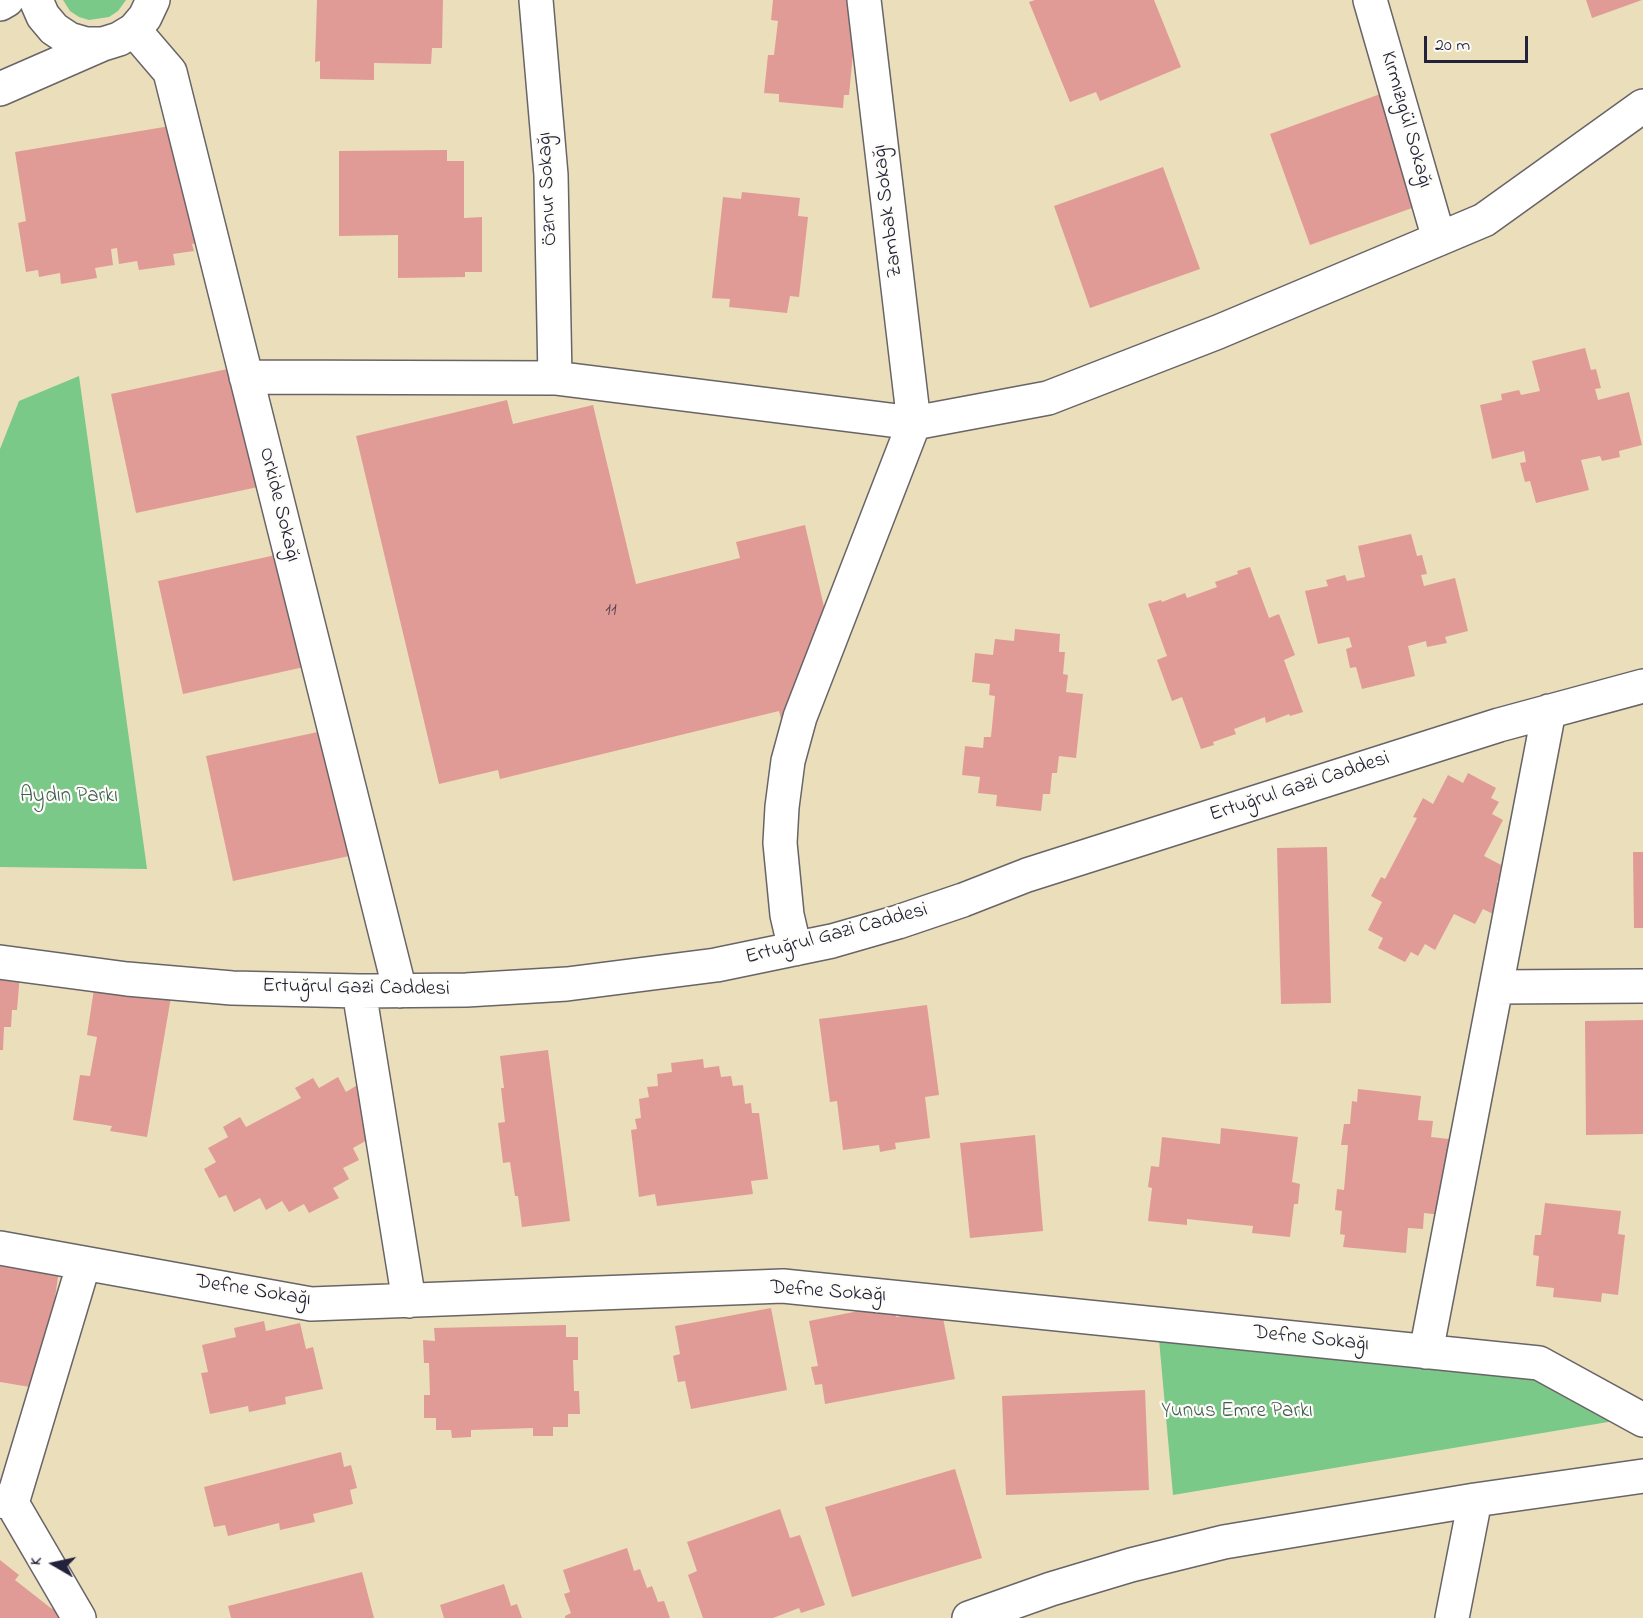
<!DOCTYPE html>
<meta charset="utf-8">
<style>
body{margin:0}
#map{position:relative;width:1643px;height:1618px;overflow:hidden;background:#ebdeba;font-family:"Indie Flower",sans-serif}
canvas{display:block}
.north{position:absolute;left:24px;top:1534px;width:60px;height:60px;-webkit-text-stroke:4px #fdfcf7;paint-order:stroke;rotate:279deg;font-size:16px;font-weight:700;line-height:24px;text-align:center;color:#22223b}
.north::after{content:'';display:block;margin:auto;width:21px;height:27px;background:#22223b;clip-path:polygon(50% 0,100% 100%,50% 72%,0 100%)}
.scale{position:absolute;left:1424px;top:36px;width:104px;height:27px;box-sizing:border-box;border:3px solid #22223b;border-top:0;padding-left:8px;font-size:18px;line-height:21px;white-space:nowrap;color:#22223b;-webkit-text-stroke:4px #fdfcf7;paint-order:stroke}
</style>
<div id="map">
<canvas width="1643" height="1618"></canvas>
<div class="north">K</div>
<div class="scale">20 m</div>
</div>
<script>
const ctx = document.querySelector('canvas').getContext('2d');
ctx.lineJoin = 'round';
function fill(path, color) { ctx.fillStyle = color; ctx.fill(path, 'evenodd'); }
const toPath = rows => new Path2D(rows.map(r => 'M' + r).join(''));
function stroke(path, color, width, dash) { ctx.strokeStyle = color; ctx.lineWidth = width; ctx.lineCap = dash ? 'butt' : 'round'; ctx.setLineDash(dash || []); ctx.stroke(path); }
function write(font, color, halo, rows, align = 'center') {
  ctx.font = font + ' "Indie Flower",sans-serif'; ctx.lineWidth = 4.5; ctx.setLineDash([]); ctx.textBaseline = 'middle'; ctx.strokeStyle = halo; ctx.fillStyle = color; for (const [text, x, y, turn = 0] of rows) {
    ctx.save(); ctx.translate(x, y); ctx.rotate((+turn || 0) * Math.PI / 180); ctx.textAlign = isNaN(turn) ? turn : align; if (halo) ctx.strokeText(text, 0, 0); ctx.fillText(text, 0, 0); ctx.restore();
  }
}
fill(toPath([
 [63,0,126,0,118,11,109,17,89,20,79,17,70,11],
 [79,376,147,869,0,867,0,449,19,401],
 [1158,1328,1539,1381,1614,1421,1173,1495]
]), '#7ac989');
fill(toPath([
 [317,0,443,0,442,48,432,48,431,64,374,63,374,80,320,79,320,61,315,62],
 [773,0,858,0,849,95,844,95,843,108,779,102,779,94,764,93,768,55,774,55,778,21,771,20],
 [1035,0,1154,0,1181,67,1100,101,1096,92,1070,102,1029,2],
 [1586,0,1642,0,1592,18],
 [1383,93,1423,204,1310,245,1270,134],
 [176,125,204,242,192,244,194,251,173,254,175,265,139,270,137,261,119,264,117,248,111,249,113,265,95,268,97,278,61,284,60,273,39,277,38,270,26,272,18,223,26,221,15,152],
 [447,150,447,161,464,161,464,218,482,217,482,272,465,272,465,277,398,278,398,235,339,236,339,151],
 [1163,167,1200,269,1090,308,1054,206],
 [742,192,800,198,798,216,808,217,799,297,790,296,787,313,729,307,730,299,712,298,723,197,741,199],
 [1585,348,1591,370,1596,369,1601,388,1595,389,1598,400,1629,392,1642,445,1619,451,1620,457,1602,461,1600,456,1581,460,1589,490,1536,503,1530,481,1525,482,1520,463,1526,462,1524,451,1492,459,1480,405,1502,400,1501,394,1519,390,1521,395,1540,391,1532,361],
 [232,368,258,487,136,513,111,394],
 [507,400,513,424,593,405,636,584,740,558,736,542,805,525,831,637,782,723,779,711,500,779,498,770,439,784,356,436],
 [1411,534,1417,556,1422,555,1427,574,1421,575,1424,586,1455,578,1468,631,1445,637,1447,643,1427,647,1426,641,1408,646,1415,676,1362,689,1356,667,1350,668,1346,649,1352,647,1349,637,1318,644,1305,591,1328,586,1326,580,1345,575,1347,581,1365,577,1358,546],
 [280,554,304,667,183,694,158,581],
 [1250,567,1269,618,1279,614,1295,655,1284,660,1303,712,1290,716,1289,714,1266,723,1265,717,1234,729,1236,734,1213,742,1214,745,1201,749,1182,697,1172,701,1157,660,1167,656,1148,604,1161,600,1162,602,1185,593,1187,598,1217,587,1215,582,1238,574,1237,571],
 [1015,629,1060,634,1059,652,1065,652,1063,674,1068,675,1066,692,1083,694,1076,758,1059,756,1057,773,1052,773,1050,794,1043,794,1041,811,996,806,997,795,978,793,980,777,962,775,965,746,983,748,984,737,991,737,995,696,989,695,990,684,972,682,975,653,993,655,995,639,1014,641],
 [327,730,354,855,233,881,206,756],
 [1468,773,1496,788,1491,798,1499,802,1492,814,1503,820,1484,856,1505,867,1497,882,1510,890,1497,916,1483,909,1475,924,1454,914,1435,950,1425,944,1418,956,1411,952,1405,962,1378,948,1383,938,1368,930,1382,902,1371,896,1381,877,1385,879,1417,818,1413,817,1423,798,1433,804,1448,775,1463,783],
 [1327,847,1331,1003,1281,1004,1277,848],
 [1633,852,1643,852,1643,928,1634,928],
 [0,972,20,974,17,1010,12,1010,11,1027,4,1027,3,1050,0,1050],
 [94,989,171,997,147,1137,110,1131,112,1126,73,1120,80,1075,90,1076,97,1037,87,1035],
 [927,1005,939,1095,925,1097,930,1138,895,1143,896,1149,880,1152,879,1145,843,1150,837,1101,830,1102,819,1019],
 [1643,1020,1643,1134,1586,1135,1585,1021],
 [548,1050,570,1221,522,1227,518,1196,515,1196,510,1162,503,1163,498,1123,505,1122,501,1088,504,1088,500,1056],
 [703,1059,704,1068,719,1066,721,1077,731,1076,733,1086,743,1085,745,1104,751,1103,752,1113,759,1113,768,1179,751,1181,753,1194,657,1206,655,1194,639,1197,631,1130,637,1129,635,1119,641,1118,639,1099,649,1097,647,1087,658,1086,657,1074,672,1072,671,1063],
 [338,1077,346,1092,359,1084,378,1134,353,1148,359,1160,343,1168,349,1179,333,1188,339,1198,309,1213,304,1204,289,1212,282,1201,266,1210,260,1198,234,1212,226,1195,219,1198,204,1169,216,1162,208,1148,228,1137,223,1127,240,1117,246,1127,301,1098,295,1088,313,1078,319,1088],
 [1358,1089,1421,1096,1418,1120,1433,1121,1431,1137,1449,1139,1442,1215,1424,1213,1423,1229,1408,1228,1406,1253,1343,1247,1345,1235,1340,1234,1342,1211,1335,1210,1337,1189,1344,1190,1348,1145,1341,1145,1344,1124,1350,1124,1352,1101,1357,1102],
 [1221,1128,1298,1137,1292,1182,1300,1184,1298,1204,1294,1204,1290,1237,1252,1233,1253,1226,1187,1219,1187,1225,1148,1221,1152,1188,1148,1187,1151,1166,1159,1167,1162,1137,1220,1144],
 [1035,1135,1043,1231,970,1238,960,1143],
 [1545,1203,1621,1211,1618,1234,1625,1235,1618,1295,1602,1293,1601,1302,1553,1297,1554,1288,1536,1286,1539,1256,1533,1255,1535,1235,1541,1235],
 [0,1254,60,1263,42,1389,0,1382],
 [893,1304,896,1317,941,1308,955,1379,825,1404,822,1384,815,1385,811,1367,818,1366,809,1321],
 [771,1308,787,1390,691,1409,685,1381,678,1382,673,1356,680,1354,675,1326],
 [264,1321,266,1331,300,1323,306,1349,313,1347,323,1389,285,1397,286,1404,249,1412,248,1406,210,1414,201,1373,208,1372,202,1345,236,1337,234,1328],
 [566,1325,566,1337,578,1337,578,1360,573,1360,574,1391,579,1391,580,1414,568,1414,568,1427,553,1427,553,1436,533,1436,533,1428,471,1430,471,1437,452,1438,451,1430,436,1430,436,1418,424,1418,424,1395,430,1395,429,1363,424,1363,423,1340,435,1341,434,1328],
 [1145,1390,1149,1490,1006,1495,1002,1396],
 [341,1452,344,1467,351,1465,357,1488,350,1490,353,1504,313,1514,315,1522,280,1530,279,1523,228,1536,225,1525,214,1527,204,1487],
 [955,1469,982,1558,852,1597,825,1507],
 [780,1509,790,1538,800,1535,825,1605,801,1613,799,1608,773,1618,703,1618,688,1575,697,1571,687,1542],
 [627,1548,634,1571,640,1569,647,1588,652,1586,658,1602,664,1601,670,1618,565,1618,565,1616,571,1613,564,1594,570,1592,563,1570],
 [0,1560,19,1575,15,1580,52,1609,56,1605,72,1618,0,1618],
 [362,1572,374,1618,231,1618,228,1606],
 [504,1584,511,1606,517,1604,522,1618,444,1618,440,1605]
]), '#e19b96');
const minor = toPath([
 [536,0,551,175,555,378],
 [1370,0,1439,239],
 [134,30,170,72,400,991],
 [246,377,555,378,914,423,864,0],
 [795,949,787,915,780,843,782,807,788,761,800,717,914,423,1048,398,1218,332,1484,220,1643,106],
 [0,962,127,979,232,988,359,991,466,990,567,984,716,965,832,941,898,922,963,900,1027,875,1499,725,1643,686],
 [1496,987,1643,986],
 [359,991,409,1301],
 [0,1248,311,1304,783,1286,1539,1363,1643,1420],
 [1426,1352,1549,711],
 [0,1501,12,1503,79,1618],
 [12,1503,84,1263],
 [969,1618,1051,1589,1131,1565,1224,1542,1475,1500,1643,1476],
 [1452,1618,1475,1500]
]);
const tertiary = toPath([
 [36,0,43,16,54,29,69,39,86,44,103,44,119,39,134,30,145,17,153,0],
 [0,4,7,0],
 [0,89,103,44]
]);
stroke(minor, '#686467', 36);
stroke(tertiary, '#686467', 36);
stroke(minor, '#fff', 33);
stroke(tertiary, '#fff', 33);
write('18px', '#524052', null, [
 ["11",611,611]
]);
write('21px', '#22223b', '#fdfcf7', [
 ["Kırmızıgül Sokağı",1405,120,74],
 ["Öznur Sokağı",549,189,-93],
 ["Zambak Sokağı",889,211,-97],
 ["Orkide Sokağı",278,505,76],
 ["Ertuğrul Gazi Caddesi",1300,788,-18],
 ["Ertuğrul Gazi Caddesi",837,935,-15],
 ["Ertuğrul Gazi Caddesi",356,989,1],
 ["Defne Sokağı",253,1292,9],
 ["Defne Sokağı",828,1293,4],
 ["Defne Sokağı",1311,1340,6]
]);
write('21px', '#415c56', '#fdfcf7', [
 ["Aydın Parkı",69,798],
 ["Yunus Emre Parkı",1237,1413]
]);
</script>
